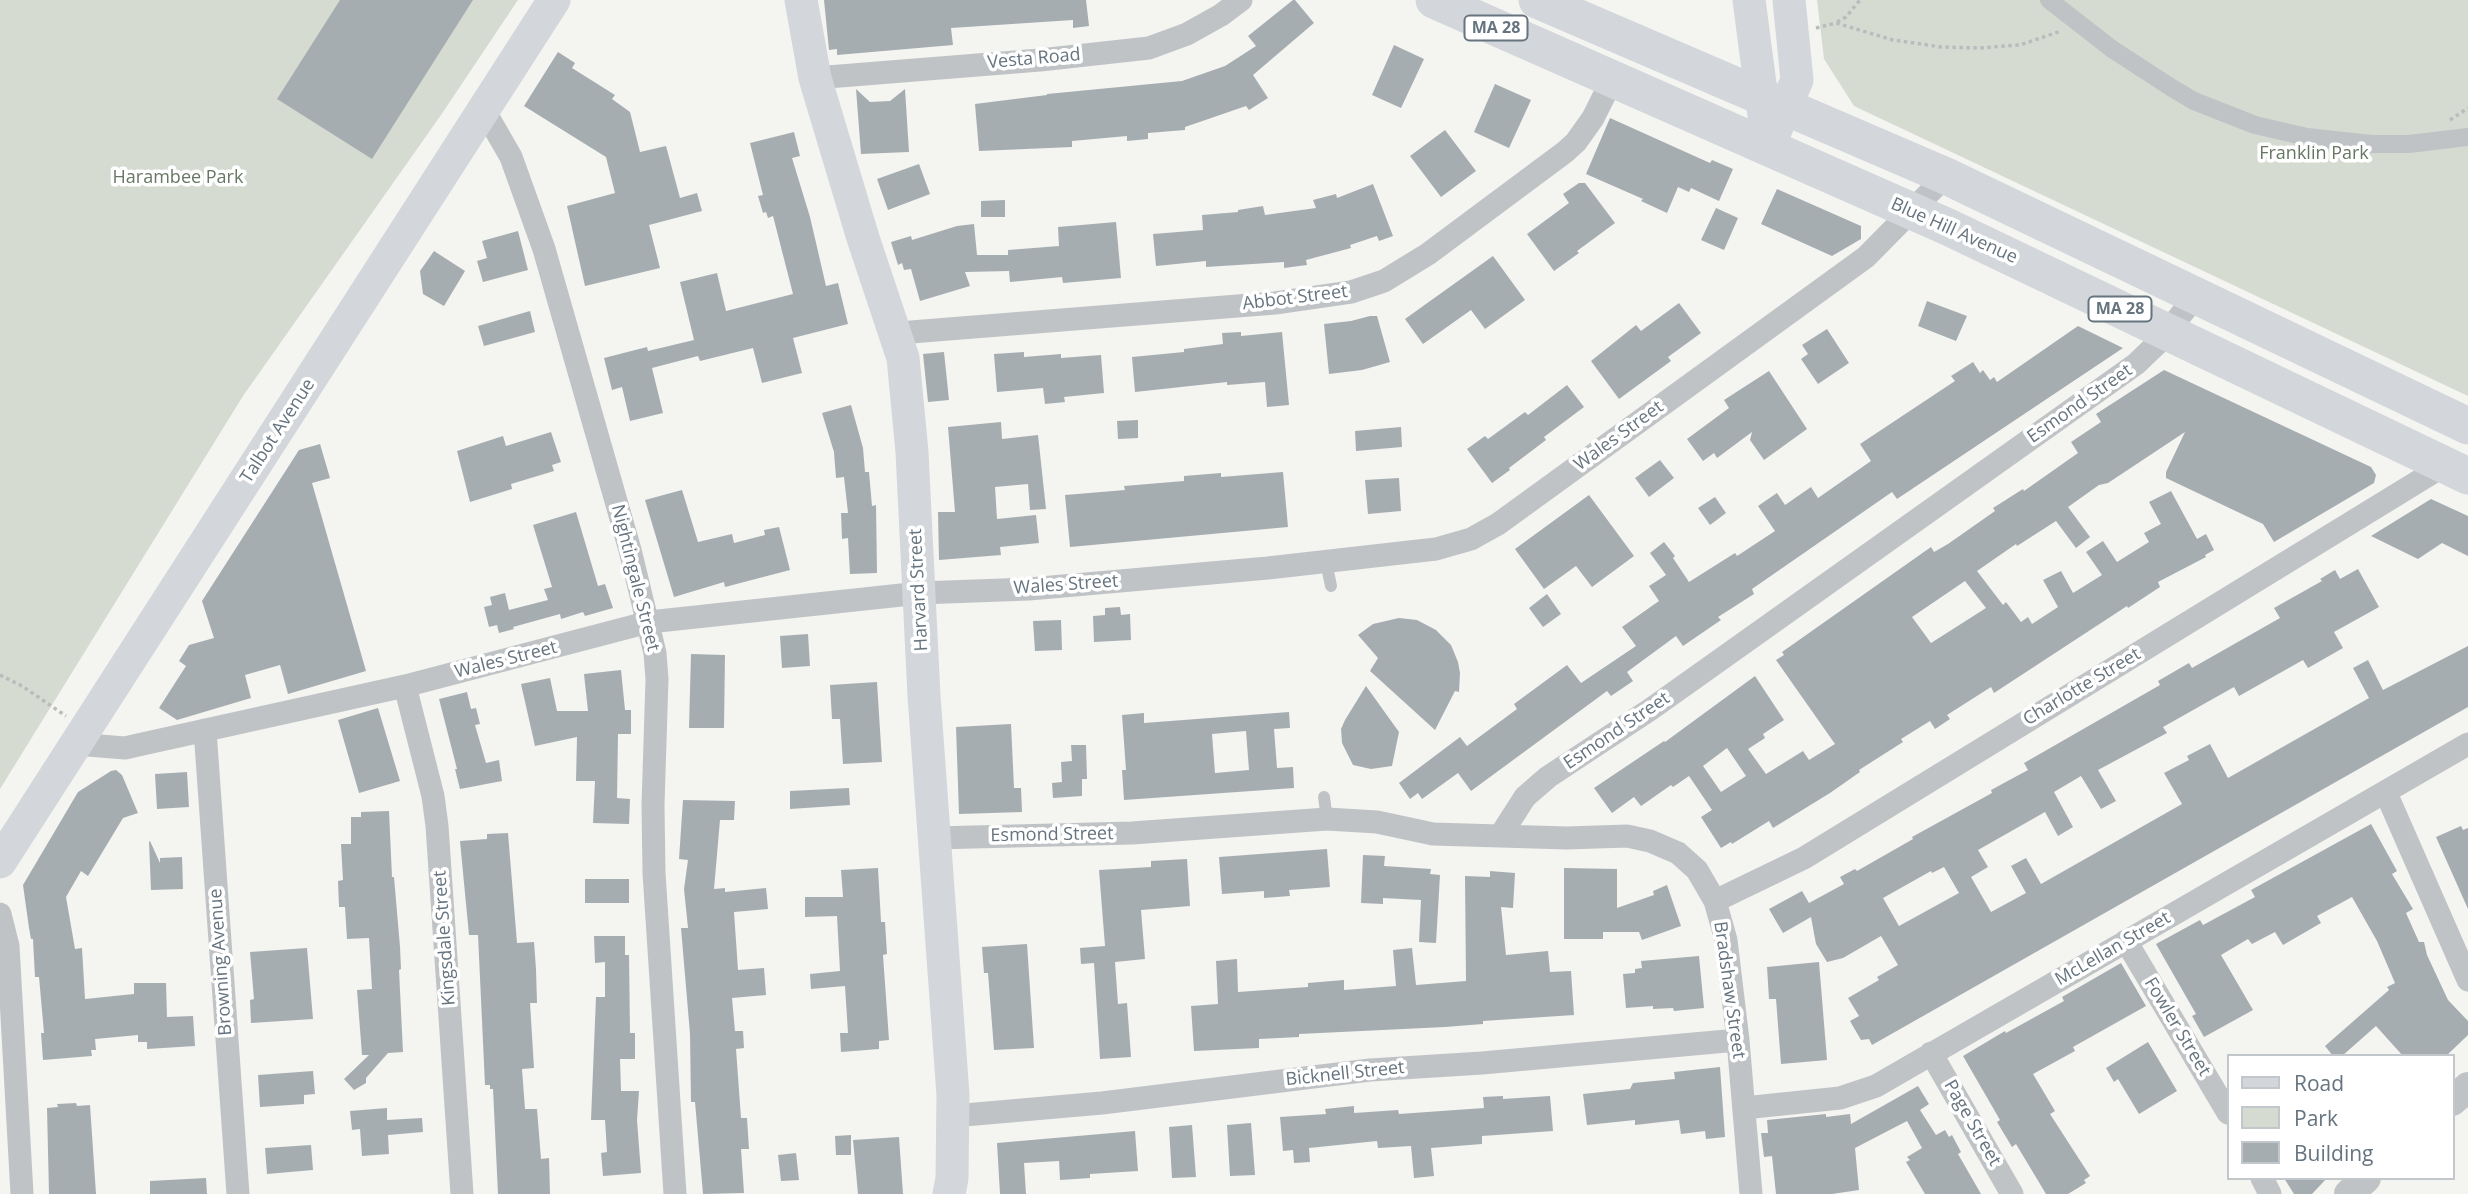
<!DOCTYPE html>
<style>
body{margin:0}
#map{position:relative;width:2468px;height:1194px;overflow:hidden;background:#f4f4f1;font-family:"Open Sans",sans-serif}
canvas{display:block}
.legend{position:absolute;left:2227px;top:1054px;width:228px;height:126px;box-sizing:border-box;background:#fff;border:2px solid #c2c7cc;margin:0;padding:9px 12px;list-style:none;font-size:21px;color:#66747f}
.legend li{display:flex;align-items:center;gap:14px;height:35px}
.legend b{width:35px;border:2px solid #c2c7cc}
</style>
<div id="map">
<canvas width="2468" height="1194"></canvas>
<ul class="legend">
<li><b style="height:9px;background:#d3d7db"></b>Road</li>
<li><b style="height:19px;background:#d6dbd2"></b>Park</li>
<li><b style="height:19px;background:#a6adb1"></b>Building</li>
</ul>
</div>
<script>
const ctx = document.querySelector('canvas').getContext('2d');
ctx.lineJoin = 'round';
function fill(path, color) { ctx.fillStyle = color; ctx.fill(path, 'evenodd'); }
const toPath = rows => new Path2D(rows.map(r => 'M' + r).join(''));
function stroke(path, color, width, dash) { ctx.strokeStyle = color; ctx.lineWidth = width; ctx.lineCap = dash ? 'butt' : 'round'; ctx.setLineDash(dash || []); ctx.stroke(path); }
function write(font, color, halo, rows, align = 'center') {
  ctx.font = font + ' "Open Sans",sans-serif'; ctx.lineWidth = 7; ctx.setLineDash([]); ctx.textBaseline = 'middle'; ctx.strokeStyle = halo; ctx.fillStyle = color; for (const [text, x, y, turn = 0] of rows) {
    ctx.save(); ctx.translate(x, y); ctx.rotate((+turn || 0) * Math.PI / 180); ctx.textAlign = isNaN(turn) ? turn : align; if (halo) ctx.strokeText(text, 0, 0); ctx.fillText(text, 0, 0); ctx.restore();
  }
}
fill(toPath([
 [0,0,518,0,441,115,243,396,0,789],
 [1817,0,2468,0,2468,396,1854,106,1824,59]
]), '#d6dbd2');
fill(toPath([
 [340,0,473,0,372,159,277,99],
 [824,0,1086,0,1089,26,1073,28,1073,20,951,28,953,45,837,55,837,49,829,50],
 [1293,0,1295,0,1314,23,1253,75,1268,98,1249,110,1246,106,1185,127,1185,130,1148,133,1148,139,1127,141,1127,136,1072,141,1072,147,979,151,975,104,1047,95,1047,94,1182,81,1225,66,1256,46,1248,36],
 [1394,45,1424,59,1401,108,1372,95],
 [558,52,575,63,572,68,615,95,612,99,630,112,640,152,666,146,680,198,697,193,702,211,649,225,660,268,585,286,567,206,615,193,606,157,524,106],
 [1495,84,1531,100,1509,148,1474,132],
 [856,89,870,102,890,101,905,89,909,152,861,154],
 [1610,118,1710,163,1712,160,1733,169,1719,201,1691,188,1689,192,1678,187,1667,213,1641,201,1643,199,1586,174],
 [1445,130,1476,171,1441,197,1410,156],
 [794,132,800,156,792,158,810,217,826,286,838,283,848,324,793,338,802,373,762,383,753,348,700,361,698,356,652,368,663,413,630,421,622,387,612,390,604,358,647,347,648,351,694,340,680,282,717,273,726,311,793,294,773,216,768,218,766,212,763,213,758,196,763,195,750,143],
 [919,164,930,194,888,210,877,179],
 [1579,183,1585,183,1615,223,1577,251,1579,253,1554,271,1527,234,1569,203,1563,194],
 [1373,184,1393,236,1379,241,1377,236,1350,245,1351,248,1306,260,1307,265,1284,268,1284,262,1206,267,1206,261,1156,266,1153,234,1203,230,1202,215,1238,212,1238,210,1263,206,1265,215,1316,208,1313,200,1336,194,1337,198],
 [1777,189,1861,226,1861,239,1832,256,1761,224],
 [1005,200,1005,217,981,217,981,201],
 [1716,208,1738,218,1724,250,1701,240],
 [1116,222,1121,278,1063,283,1062,277,1010,282,1009,271,965,272,970,286,920,301,911,269,904,270,902,263,898,265,891,242,911,236,912,240,957,226,974,224,977,255,1008,255,1008,250,1059,246,1058,227],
 [518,231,528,270,483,282,477,261,487,258,482,241],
 [434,251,465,271,444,306,423,294,420,271],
 [1493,256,1525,300,1485,329,1471,310,1423,344,1405,319],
 [1927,301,1967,316,1956,341,1918,326],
 [1679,303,1701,333,1668,357,1671,361,1619,399,1591,361,1636,325,1641,331],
 [530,311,535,332,484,346,478,326],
 [1370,316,1377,316,1390,362,1362,370,1329,374,1324,324,1351,321],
 [2078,326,2123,348,1897,499,1892,492,1752,589,1754,594,1718,617,1721,620,1683,646,1676,636,1627,672,1633,681,1611,696,1607,691,1471,791,1458,773,1422,799,1418,793,1410,799,1399,783,1460,737,1467,746,1517,709,1514,704,1567,665,1581,683,1636,646,1622,627,1659,601,1649,586,1666,575,1650,553,1664,542,1675,556,1673,558,1689,582,1735,553,1737,556,1775,531,1758,506,1777,493,1785,505,1811,487,1818,498,1871,461,1860,444,1955,381,1951,376,1973,362,1980,373,1983,370,1990,380,1994,377,1997,382],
 [1827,329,1849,363,1818,384,1801,359,1808,354,1802,345],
 [1241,332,1241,336,1282,332,1289,405,1267,407,1265,382,1227,385,1227,382,1135,392,1132,357,1184,352,1184,349,1223,344,1222,333],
 [944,352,949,400,928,402,923,354],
 [1024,352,1024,357,1061,354,1061,358,1101,355,1104,393,1064,397,1065,402,1045,404,1043,388,997,392,994,354],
 [2164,370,2371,467,2376,475,2374,483,2274,542,2263,524,2166,478,2166,472,2185,432,2108,483,2099,485,2068,507,2090,537,2076,548,2056,521,2017,546,2016,544,1977,571,2003,605,2006,602,2021,622,2028,617,2032,624,2058,607,2043,580,2061,571,2073,593,2102,575,2086,552,2103,541,2117,562,2149,542,2144,533,2161,524,2149,502,2171,491,2197,539,2206,534,2214,550,2205,555,2206,557,2158,582,2160,587,2128,608,2127,606,1994,693,1991,687,1947,715,1950,719,1935,729,1930,721,1901,739,1903,742,1859,770,1860,772,1830,793,1773,828,1769,821,1732,844,1731,842,1721,848,1701,817,1712,810,1689,776,1673,787,1671,785,1641,806,1634,797,1612,813,1594,788,1664,741,1665,742,1755,676,1784,720,1763,734,1765,738,1748,749,1766,774,1803,751,1809,760,1835,744,1776,660,1784,655,1782,652,1931,547,1934,552,1948,544,1995,511,1993,508,2023,489,2024,491,2078,453,2071,442,2101,422,2096,414],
 [1965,581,1986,608,1931,643,1912,617],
 [1727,748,1746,776,1721,792,1703,766],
 [1769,371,1807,429,1764,460,1750,440,1752,432,1717,458,1714,453,1703,461,1687,439,1729,408,1724,400],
 [1567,385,1584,407,1544,437,1546,440,1509,468,1510,470,1492,483,1467,449,1485,436,1488,439,1525,412,1528,415],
 [851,405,863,448,865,472,869,472,872,506,876,505,877,573,850,574,848,538,842,539,841,513,848,513,844,477,836,478,834,452,822,413],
 [1138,420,1138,438,1118,439,1117,421],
 [1001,422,1002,439,1038,435,1046,509,1030,510,1028,484,995,487,997,519,1036,515,1039,543,1000,547,1001,555,939,560,938,512,955,512,948,427],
 [1401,427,1402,447,1356,451,1355,431],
 [551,432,561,462,552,465,554,471,511,484,512,489,470,502,457,451,503,436,506,446],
 [320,444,330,478,312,483,366,671,288,694,280,665,245,675,251,698,177,720,159,708,186,666,179,661,189,645,214,638,202,601,299,450],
 [1660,460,1674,478,1649,497,1635,478],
 [1283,472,1288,527,1070,547,1065,495,1125,490,1124,486,1184,481,1184,476,1221,473,1221,477],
 [1399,478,1401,511,1368,514,1365,480],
 [682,490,698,542,732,534,734,543,765,535,764,530,779,527,790,570,725,587,724,582,674,597,645,500],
 [1589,495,1634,556,1592,587,1576,566,1544,589,1515,549],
 [1715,497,1726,513,1710,525,1698,508],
 [2431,499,2468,516,2468,556,2442,543,2418,559,2371,536],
 [576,512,598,586,605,584,613,608,585,616,583,612,561,619,560,614,513,627,514,629,499,633,497,625,489,627,484,607,492,605,490,597,505,593,509,610,548,600,544,589,552,587,533,525],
 [2358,569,2379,607,2334,632,2343,648,2308,668,2303,660,2239,696,2234,687,2163,727,2167,733,2098,770,2116,801,2101,809,2081,776,2054,792,2073,827,2058,836,2045,812,1978,850,1988,867,1971,877,1991,912,2026,893,2011,866,2026,858,2041,884,2182,804,2164,773,2189,760,2187,756,2210,744,2228,778,2369,698,2353,668,2368,660,2383,690,2468,646,2468,707,1872,1045,1869,1039,1861,1040,1850,1021,1859,1016,1848,998,1879,980,1877,977,1898,965,1881,936,1843,958,1827,962,1816,944,1811,917,1783,933,1769,909,1802,891,1809,903,1844,884,1840,877,1855,869,1857,871,1913,839,1912,837,1992,793,1991,790,2028,770,2024,763,2160,685,2158,681,2189,663,2192,668,2280,618,2274,608,2322,581,2320,579,2335,570,2340,579],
 [1944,867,1959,893,1899,926,1883,898,1931,871,1932,873],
 [1547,594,1561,614,1543,627,1529,608],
 [1120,607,1121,615,1130,614,1131,640,1094,642,1093,616,1105,615,1105,608],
 [1399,618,1417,620,1436,630,1451,645,1458,662,1460,673,1459,692,1455,691,1435,730,1370,671,1378,658,1358,635,1373,624],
 [1061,620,1062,650,1035,651,1033,621],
 [808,634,810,666,782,668,780,636],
 [691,654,725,655,724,728,689,728],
 [621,670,625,710,631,710,631,734,618,734,617,798,630,799,629,824,593,823,595,781,576,781,577,737,535,746,521,684,550,678,557,711,588,711,584,674],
 [877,682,882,762,843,764,840,719,832,719,830,685],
 [1366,686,1399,732,1392,766,1371,769,1353,765,1342,743,1341,729,1345,720],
 [467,692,471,709,476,708,480,724,475,725,486,763,499,760,502,781,460,789,455,769,457,769,439,699],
 [378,708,400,781,359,793,338,720],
 [1289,712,1290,728,1274,729,1277,768,1293,767,1294,788,1124,800,1122,770,1126,770,1122,715,1144,713,1144,723],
 [1246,731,1249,770,1215,773,1212,734],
 [1011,724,1014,788,1021,788,1022,812,959,814,956,727],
 [1071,745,1086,745,1087,779,1082,779,1082,796,1053,798,1052,783,1062,782,1061,762,1072,761],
 [116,770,122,775,138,813,123,818,88,876,81,871,66,897,75,949,82,948,85,999,134,994,134,983,166,983,167,1017,193,1016,195,1046,147,1049,147,1042,138,1042,138,1035,95,1039,96,1050,91,1050,92,1056,43,1060,41,1033,44,1033,39,977,35,977,33,939,31,939,29,928,23,885,78,792,111,771],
 [187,772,189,807,157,809,155,774],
 [849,788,850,805,790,809,790,791],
 [683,800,735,801,734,820,720,820,714,889,725,888,725,892,766,888,768,909,734,912,738,970,764,968,766,995,732,998,735,1031,743,1031,744,1048,736,1049,741,1118,747,1118,749,1149,741,1149,744,1193,703,1194,695,1102,691,1102,690,1034,681,928,688,928,684,889,688,860,679,859],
 [389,811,392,877,394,877,400,947,401,969,399,970,403,1052,388,1053,366,1078,366,1083,354,1090,344,1079,369,1055,362,1055,357,990,372,989,369,938,347,939,345,907,339,907,338,881,343,880,341,844,351,844,351,817,361,817,361,812],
 [2371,824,2397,871,2392,874,2413,909,2406,913,2419,942,2424,942,2427,955,2448,1000,2468,1021,2468,1035,2446,1056,2403,1056,2376,1026,2342,1056,2333,1056,2325,1046,2389,990,2387,987,2395,983,2377,941,2352,897,2317,916,2321,923,2283,945,2275,932,2252,944,2248,939,2221,955,2253,1010,2204,1037,2192,1016,2196,1014,2156,944,2200,920,2203,925,2255,897,2251,890],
 [2461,826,2463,830,2468,828,2468,909,2436,837],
 [508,833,517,943,534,942,536,969,537,1003,530,1003,534,1068,522,1069,525,1109,537,1109,541,1159,549,1158,550,1194,498,1194,493,1089,490,1089,490,1085,485,1085,478,935,469,935,460,841,487,839,487,834],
 [150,841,160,863,160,858,182,857,183,889,151,890,149,842],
 [1327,849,1330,887,1289,890,1290,896,1264,898,1264,891,1222,894,1219,857],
 [1363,855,1385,856,1384,866,1431,869,1430,874,1440,875,1436,943,1419,942,1421,900,1383,898,1383,904,1361,903],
 [1187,859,1190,906,1141,910,1145,959,1115,962,1118,1004,1127,1003,1131,1057,1100,1059,1094,963,1081,964,1080,948,1105,946,1099,870,1151,867,1151,861],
 [878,868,881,922,885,922,887,954,883,955,889,1040,879,1041,879,1049,841,1052,840,1033,848,1033,845,986,811,989,810,974,840,971,837,916,805,917,805,897,843,897,841,870],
 [1564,868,1617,869,1617,908,1654,895,1653,891,1667,885,1681,926,1642,940,1639,932,1603,932,1603,939,1564,939],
 [1490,871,1515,873,1513,908,1501,907,1506,955,1548,951,1550,972,1571,971,1574,1015,1483,1021,1483,1024,1445,1027,1299,1034,1299,1037,1259,1039,1259,1048,1194,1051,1191,1006,1218,1004,1216,961,1237,959,1238,992,1308,987,1308,983,1344,980,1344,990,1396,986,1393,950,1412,948,1416,985,1466,981,1465,876,1490,877],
 [585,879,629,879,629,903,585,903],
 [594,936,625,936,625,955,629,955,630,1033,635,1033,635,1059,620,1059,621,1091,639,1091,637,1120,641,1173,603,1176,601,1153,607,1152,605,1120,591,1120,596,997,605,997,605,962,595,963],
 [1027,944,1034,1048,994,1050,988,973,984,973,982,947],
 [307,948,313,1019,251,1023,250,1000,254,999,250,952],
 [1699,956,1704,1008,1674,1011,1673,1008,1653,1009,1653,1006,1626,1008,1623,974,1635,973,1635,969,1642,968,1641,961],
 [1819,962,1827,1060,1781,1064,1776,999,1769,999,1767,967],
 [2121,963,2146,1006,2073,1047,2075,1051,2033,1074,2055,1111,2050,1114,2090,1176,2084,1180,2086,1183,2068,1194,2046,1194,2016,1144,2012,1147,1997,1122,2000,1120,1963,1056,2005,1031,2006,1033,2064,1001,2062,997],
 [2148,1042,2177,1091,2139,1114,2118,1079,2114,1082,2106,1068],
 [1720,1067,1725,1137,1706,1139,1705,1131,1681,1134,1679,1120,1635,1125,1635,1120,1587,1125,1583,1094,1630,1089,1633,1083,1675,1079,1674,1072],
 [313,1071,315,1094,304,1095,304,1104,260,1107,258,1075],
 [1918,1086,1929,1104,1920,1110,1936,1135,1945,1130,1949,1137,1952,1135,1961,1152,1958,1154,1981,1194,1925,1194,1906,1162,1910,1160,1907,1157,1922,1148,1907,1121,1855,1148,1859,1190,1832,1194,1776,1194,1772,1156,1764,1157,1761,1133,1768,1133,1767,1120,1826,1114,1826,1117,1850,1114,1851,1124],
 [1503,1096,1503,1099,1550,1096,1553,1131,1482,1136,1482,1144,1431,1148,1434,1176,1414,1178,1411,1146,1378,1148,1377,1141,1309,1148,1310,1162,1294,1163,1293,1150,1283,1151,1280,1117,1326,1114,1325,1109,1354,1106,1354,1113,1398,1110,1399,1114,1484,1108,1483,1097],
 [76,1103,77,1106,90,1105,96,1194,49,1194,47,1108,58,1107,57,1104],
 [387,1108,387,1120,422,1118,423,1132,388,1135,389,1154,362,1156,360,1129,352,1130,350,1111],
 [1251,1123,1255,1175,1230,1176,1227,1125],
 [1192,1125,1196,1177,1172,1178,1169,1127],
 [1135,1131,1138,1171,1090,1174,1090,1178,1060,1180,1059,1161,1024,1163,1026,1194,1000,1194,997,1143],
 [851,1135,851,1155,836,1155,835,1136],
 [899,1137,903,1194,858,1194,853,1140],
 [311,1145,313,1170,267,1174,265,1148],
 [796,1153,799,1180,781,1181,778,1155],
 [206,1178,207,1194,150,1194,150,1181],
 [2284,1178,2327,1178,2312,1194,2294,1194]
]), '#a6adb1');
stroke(toPath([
 [1837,22,1846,17,1860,0],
 [1816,28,1836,23,1893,40,1941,47,1979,48,2020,45,2061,31],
 [2450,120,2468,108],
 [0,675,22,686,66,716]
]), '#b9bbbd', 3.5, [3.5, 3.5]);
stroke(toPath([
 [1326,562,1331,586],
 [1324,797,1327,819]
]), '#c0c3c6', 12);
stroke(toPath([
 [2049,0,2112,49,2172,88,2194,101,2255,125,2307,137,2371,144,2409,144,2468,137]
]), '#c0c3c6', 18);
stroke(toPath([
 [815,78,1040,60,1149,48,1187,34,1221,15,1241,0],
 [484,110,511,157,544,249,630,550,655,653,657,679,653,805,654,873,675,1194],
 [897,338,911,332,1275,303,1351,292,1384,281,1428,254,1565,152,1576,142,1593,118,1612,80],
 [405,686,433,796,437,826,462,1194],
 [205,730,238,1194],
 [75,744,125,748,138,745,405,686,649,622,920,593,1029,589,1268,568,1436,549,1471,539,1498,524,1866,257,1946,176],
 [2386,793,2468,980],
 [1500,836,1525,797,1548,777,1651,709,2136,364,2159,342,2196,296],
 [934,838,1132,833,1327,819,1377,822,1433,834,1567,838,1627,836,1650,841,1678,853,1697,870,1715,901,1726,940,1738,1040,1751,1194],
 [1715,901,1804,858,2445,465],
 [0,914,8,946,22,1194],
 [2126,941,2228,1113],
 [1931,1053,2012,1194],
 [1744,1108,1840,1098,1876,1086,2468,744],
 [953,1116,1102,1103,1370,1070,1482,1063,1738,1040],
 [2262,1178,2270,1194]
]), '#c0c3c6', 23);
stroke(toPath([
 [2452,1101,2468,1087],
 [2349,1194,2366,1178]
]), '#c0c3c6', 30);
stroke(toPath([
 [801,0,815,78,863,238,903,358,912,452,924,696,953,1095,952,1178,949,1194],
 [1749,0,1765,122],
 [1768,148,1797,80,1789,0],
 [0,862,554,0]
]), '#d3d7db', 33);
stroke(toPath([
 [1434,0,1948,227,2468,476],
 [1537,0,1946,176,2468,426]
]), '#d3d7db', 37);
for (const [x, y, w] of [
 [1496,28,63],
 [2120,309,63]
]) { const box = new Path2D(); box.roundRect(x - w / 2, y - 12.5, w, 25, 5); ctx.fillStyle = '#fff'; ctx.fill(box); stroke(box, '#66747f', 2); }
write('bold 16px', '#66747f', null, [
 ["MA 28",1496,28],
 ["MA 28",2120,309]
]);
write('18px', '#66747f', '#fff', [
 ["Vesta Road",1034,59,-5],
 ["Blue Hill Avenue",1954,231,24],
 ["Abbot Street",1295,298,-7],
 ["Esmond Street",2080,404,-35],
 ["Talbot Avenue",278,431,-57],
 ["Wales Street",1619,436,-36],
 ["Nightingale Street",635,578,76],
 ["Wales Street",1066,585,-4],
 ["Harvard Street",919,590,-93],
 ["Wales Street",506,660,-14],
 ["Charlotte Street",2082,687,-31],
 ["Esmond Street",1617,731,-34],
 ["Esmond Street",1052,835,-1],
 ["Kingsdale Street",445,938,-94],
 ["McLellan Street",2113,949,-30],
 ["Browning Avenue",221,962,-94],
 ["Bradshaw Street",1729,990,82],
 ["Fowler Street",2177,1027,59],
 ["Bicknell Street",1345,1074,-6],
 ["Page Street",1972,1123,60]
]);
write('18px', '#687764', '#fff', [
 ["Franklin Park",2314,154],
 ["Harambee Park",178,178]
]);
</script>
